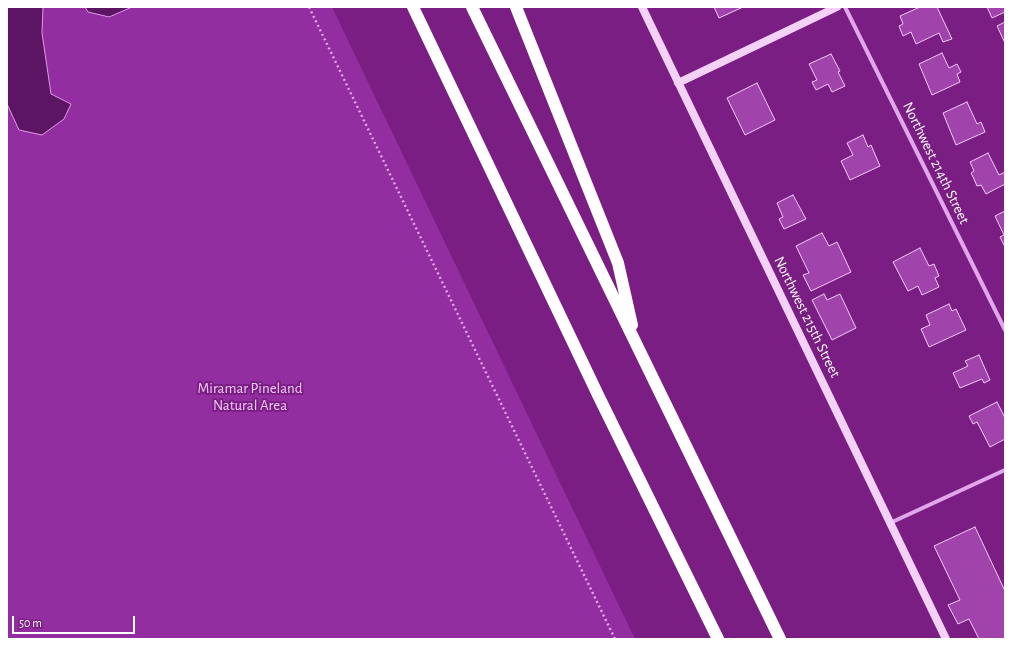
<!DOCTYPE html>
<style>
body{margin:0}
#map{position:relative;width:1012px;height:646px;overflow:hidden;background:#7a1e84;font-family:"Alegreya Sans",sans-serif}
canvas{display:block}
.frame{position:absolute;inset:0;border:8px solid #fff;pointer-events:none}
.scale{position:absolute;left:12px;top:616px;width:123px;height:18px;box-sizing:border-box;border:2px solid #fff;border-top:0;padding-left:5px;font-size:12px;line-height:14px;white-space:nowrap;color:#fff;-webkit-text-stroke:3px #7a1e84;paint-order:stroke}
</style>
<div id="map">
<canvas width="1012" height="646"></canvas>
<div class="frame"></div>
<div class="scale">50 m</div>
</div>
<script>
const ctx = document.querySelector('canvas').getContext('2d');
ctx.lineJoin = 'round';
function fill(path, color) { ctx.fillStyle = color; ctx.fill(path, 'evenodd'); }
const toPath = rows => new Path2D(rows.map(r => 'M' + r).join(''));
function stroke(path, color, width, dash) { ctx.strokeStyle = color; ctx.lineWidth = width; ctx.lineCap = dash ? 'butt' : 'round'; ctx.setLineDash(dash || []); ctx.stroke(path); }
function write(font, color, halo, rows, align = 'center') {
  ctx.font = font + ' "Alegreya Sans",sans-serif'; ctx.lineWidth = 4; ctx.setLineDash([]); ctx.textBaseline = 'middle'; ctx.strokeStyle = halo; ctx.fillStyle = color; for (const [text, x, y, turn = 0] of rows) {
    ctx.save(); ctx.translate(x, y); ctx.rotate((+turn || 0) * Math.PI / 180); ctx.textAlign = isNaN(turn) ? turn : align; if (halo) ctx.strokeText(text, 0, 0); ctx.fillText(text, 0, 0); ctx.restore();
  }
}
fill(toPath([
 [7,7,332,7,635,639,7,639]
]), '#932ea0');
const water = toPath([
 [7,7,43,7,42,33,51,94,71,104,64,119,42,135,19,130,7,104,7,7],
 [85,7,132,7,109,17,88,12,85,7]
]);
fill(water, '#5c1563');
stroke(water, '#e199eb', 1);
const building = toPath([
 [714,7,743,7,719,18,714,7],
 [920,7,937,7,952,39,943,42,939,33,916,44,911,32,903,36,899,26,903,24,900,16,920,7],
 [987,7,1005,7,1005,12,992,18,987,7],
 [1005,22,1005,43,997,26,1005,22],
 [942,53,949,68,957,64,961,72,957,74,960,82,932,95,919,64,942,53],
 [831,54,840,71,838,72,845,86,832,92,828,84,816,90,812,82,817,80,809,64,831,54],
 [757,83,775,120,745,135,727,98,757,83],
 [967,102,977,124,981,122,985,132,956,145,943,113,967,102],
 [863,135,868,147,871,145,880,166,850,180,841,161,853,155,847,143,863,135],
 [988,153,999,175,1005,172,1005,184,986,194,981,185,977,186,974,179,971,173,974,171,970,162,988,153],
 [793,195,806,219,784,229,779,219,783,217,777,203,793,195],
 [1005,211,1005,247,1000,237,1004,235,995,216,1005,211],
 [822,233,829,246,837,242,851,272,811,291,803,275,809,273,796,246,822,233],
 [920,248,929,266,934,264,939,276,935,278,939,287,922,295,918,286,908,291,893,262,920,248],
 [824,294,827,300,840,294,856,328,832,340,812,300,824,294],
 [949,304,952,311,956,309,966,330,929,347,921,329,930,325,926,315,949,304],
 [979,355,990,380,984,383,982,379,960,388,953,373,968,366,965,361,979,355],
 [997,402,1005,418,1005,439,990,447,977,422,973,424,969,416,997,402],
 [975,527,1005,591,1005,639,979,639,969,619,958,624,948,605,960,600,934,546,975,527]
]);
fill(building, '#a043ab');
stroke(building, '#f2caf7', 1);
stroke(toPath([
 [309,7,615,639]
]), '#e2a6ea', 2.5, [2, 3]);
stroke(toPath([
 [845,7,1005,330],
 [890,523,1005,470]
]), '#e2a6ea', 4);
stroke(toPath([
 [642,7,946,639],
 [678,83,837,7]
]), '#f4d1f7', 8);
stroke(toPath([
 [413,7,599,397,718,639],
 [472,7,780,639],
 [516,7,618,263,632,325]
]), '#fff', 12);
write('15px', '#fff', '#7a1e84', [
 ["Northwest 214th Street",936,163,64],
 ["Northwest 215th Street",807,317,64]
]);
write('15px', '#f2caf7', '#7a1e84', [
 ["Miramar Pineland",250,388],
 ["Natural Area",250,405]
]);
</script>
